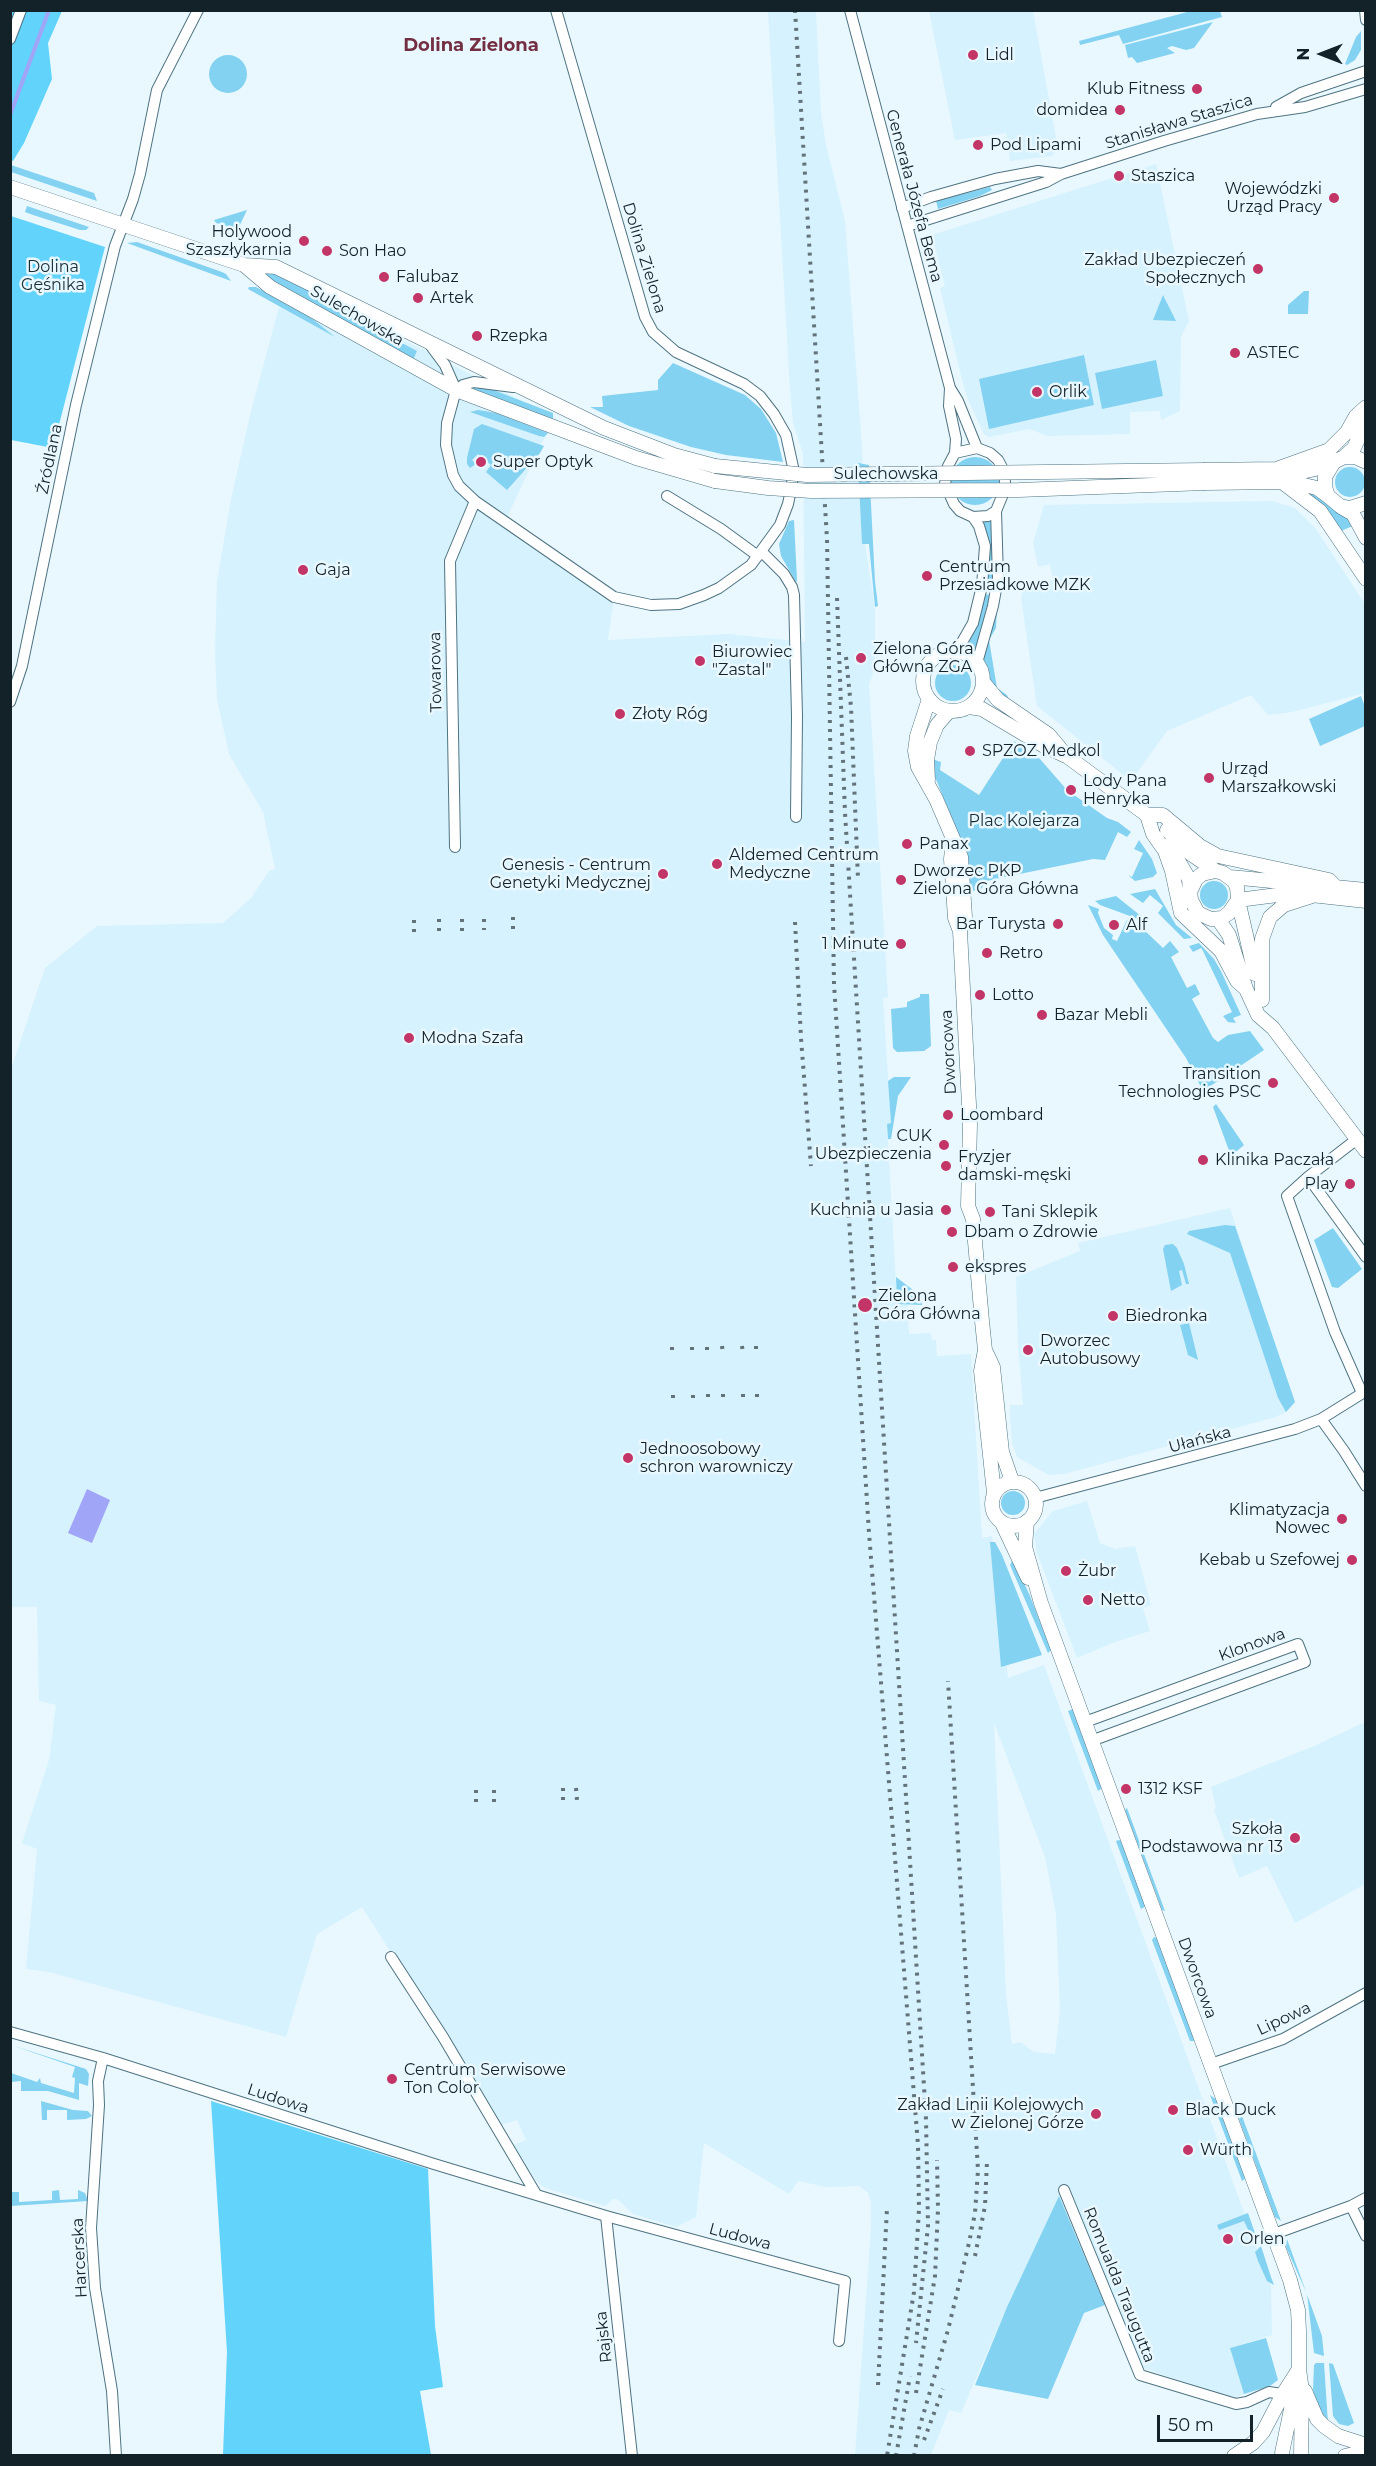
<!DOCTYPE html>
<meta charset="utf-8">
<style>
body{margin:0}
#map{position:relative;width:1376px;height:2466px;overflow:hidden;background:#e9f8ff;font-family:Montserrat,sans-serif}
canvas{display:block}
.frame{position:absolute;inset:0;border:12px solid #132228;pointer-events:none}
.north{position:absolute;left:1292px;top:24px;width:60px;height:60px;-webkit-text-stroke:4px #e9f8ff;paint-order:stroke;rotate:270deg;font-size:16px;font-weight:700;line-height:24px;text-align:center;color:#132228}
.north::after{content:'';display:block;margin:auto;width:21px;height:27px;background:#132228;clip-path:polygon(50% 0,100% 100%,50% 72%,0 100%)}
.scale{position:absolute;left:1157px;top:2415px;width:96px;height:27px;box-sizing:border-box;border:3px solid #132228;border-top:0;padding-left:8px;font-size:18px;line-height:21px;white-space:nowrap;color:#132228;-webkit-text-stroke:4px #e9f8ff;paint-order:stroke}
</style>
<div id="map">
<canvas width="1376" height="2466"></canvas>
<div class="frame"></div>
<div class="north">N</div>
<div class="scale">50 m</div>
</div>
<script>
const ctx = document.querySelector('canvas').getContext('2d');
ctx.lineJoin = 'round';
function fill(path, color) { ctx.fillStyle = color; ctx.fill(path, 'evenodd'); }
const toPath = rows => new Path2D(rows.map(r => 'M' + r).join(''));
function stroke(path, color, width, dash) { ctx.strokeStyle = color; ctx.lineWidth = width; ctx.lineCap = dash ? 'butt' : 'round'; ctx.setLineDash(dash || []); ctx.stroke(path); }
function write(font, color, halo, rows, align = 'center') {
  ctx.font = font + ' Montserrat,sans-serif'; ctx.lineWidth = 5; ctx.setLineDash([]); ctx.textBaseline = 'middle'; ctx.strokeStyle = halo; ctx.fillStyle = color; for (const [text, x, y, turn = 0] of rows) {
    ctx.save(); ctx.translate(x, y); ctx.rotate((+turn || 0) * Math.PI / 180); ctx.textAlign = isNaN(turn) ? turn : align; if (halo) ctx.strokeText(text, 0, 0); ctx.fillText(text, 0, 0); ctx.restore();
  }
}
fill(toPath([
 [768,11,816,11,821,113,826,145,845,221,862,446,865,544,875,608,875,669,869,684,888,997,883,998,891,1123,887,1124,897,1303,907,1304,909,1334,931,1333,932,1340,936,1340,937,1356,971,1354,982,1538,992,1536,1008,1678,1044,1665,1271,2286,1272,2335,1230,2348,1244,2394,1233,2398,1131,2364,1059,2197,1007,2307,961,2413,949,2410,931,2455,855,2455,871,2228,871,2203,868,2193,859,2186,826,2187,798,2181,789,2194,704,2143,696,2217,676,2227,633,2214,617,2199,613,2199,605,2206,545,2188,538,2183,511,2146,526,2140,517,2120,501,2125,362,1907,317,1934,286,2037,49,1972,26,1969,37,1849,22,1843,49,1760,56,1705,39,1701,37,1607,11,1607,11,1069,45,968,97,926,223,923,251,898,269,871,275,869,263,812,229,754,217,699,215,652,217,581,231,499,251,411,285,285,424,350,556,419,540,446,505,522,614,597,608,640,728,634,805,642,803,454,793,423,790,390],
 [994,1723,1045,1857,1056,1914,1060,2010,1055,2054,1034,2052,1020,2042,1012,2044,1006,1994],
 [929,11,1033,11,1057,143,1056,152,1052,156,1010,161,1006,133,955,140],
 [1156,164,1189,321,1181,337,1180,411,1161,420,1160,411,1130,412,1130,434,1047,436,1030,429,989,437,984,434,966,395,957,359,940,288,945,286,932,235],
 [1272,501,1295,508,1316,529,1365,604,1365,693,1292,712,1268,715,1251,695,1167,731,1131,781,1037,706,1021,598,1024,586,1053,580,1050,564,1038,567,1033,543,1044,505],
 [1230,1208,1295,1403,1286,1412,1276,1417,1064,1474,1049,1475,1017,1457,1012,1443,1010,1415,1010,1405,1023,1405,1018,1346,1016,1277,1080,1251,1078,1243],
 [1087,1501,1100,1543,1115,1549,1135,1546,1151,1605,1143,1608,1150,1631,1115,1642,1077,1658,1037,1553,1034,1534,1053,1511],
 [1365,1722,1365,1884,1295,1923,1267,1866,1239,1878,1214,1810,1216,1808,1211,1787,1314,1746]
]), '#d6f2fe');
fill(toPath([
 [1191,11,1220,11,1222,17,1123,44,1119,35,1080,45,1079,41],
 [1213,22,1194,48,1186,50,1172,46,1167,48,1175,53,1137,63,1132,57,1128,58,1125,45],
 [1361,31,1361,50,1355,60,1347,65,1345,64,1356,37],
 '209 74a19 19 0 1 1 38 0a19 19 0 1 1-38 0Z',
 [11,165,94,193,97,201,11,172],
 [990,187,992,190,980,196,938,209,936,201],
 [27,206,89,227,86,230,80,230,33,215,25,212],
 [247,210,238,229,216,223,214,220],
 [137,242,222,272,226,274,231,281,127,243],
 [269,271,310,291,335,308,417,351,413,360,258,272],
 [249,287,256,287,292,306,310,317,335,337,248,289],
 [1304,291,1309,291,1308,314,1288,314,1288,305],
 [1163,295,1176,321,1153,320],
 [1084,355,1094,405,989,429,979,379],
 [1156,360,1163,396,1102,409,1095,373],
 [673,363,745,395,761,409,776,433,783,462,726,455,691,447,629,426,590,407,603,407,602,396,658,390,658,380],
 [483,386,553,413,553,419,472,390,471,387],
 [478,410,496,413,548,433,544,437,539,436,470,412],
 [482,424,544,446,540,453,507,490,486,472,491,465,478,454,472,460,476,464,470,468,467,464,467,458,474,429],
 '951 481a24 24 0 1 1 48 0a24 24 0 1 1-48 0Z',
 [858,463,869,465,875,582,878,606,875,607,869,544,862,544],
 '1335 482a15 15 0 1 1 30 0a15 15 0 1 1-30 0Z',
 [1310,490,1347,515,1355,525,1341,531,1323,506,1310,496],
 [794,520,797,580,796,582,781,556,779,544,789,521],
 [991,520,993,568,992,583,986,581,989,548,983,521],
 [985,594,990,595,974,654,966,649,977,624],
 [997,607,996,628,989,640,997,688,1007,695,1010,703,989,684,984,663,984,655],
 '935 683a18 18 0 1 1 36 0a18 18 0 1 1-36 0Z',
 [1361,696,1365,707,1365,726,1320,746,1309,719],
 [1014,741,1040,759,1067,790,1107,818,1118,822,1131,832,1127,837,1118,832,1105,860,1093,859,1000,878,987,881,981,889,974,891,971,889,964,848,935,777,932,759,941,762,940,770,979,795],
 [1139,840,1152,859,1157,873,1153,877,1135,881,1128,875,1132,877,1143,853,1134,849],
 '1200 895a14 14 0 1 1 28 0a14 14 0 1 1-28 0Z',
 [1155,889,1176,925,1192,938,1184,939,1158,913,1163,906,1150,895,1143,903,1130,894],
 [1116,896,1141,916,1138,919,1100,905,1095,901],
 [1088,905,1099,909,1098,913,1104,928,1113,935,1112,939,1117,941,1127,920,1144,930,1163,948,1170,941,1179,952,1171,957,1187,988,1195,984,1200,994,1192,999,1213,1038,1218,1042,1228,1035,1250,1031,1264,1050,1203,1091,1186,1058,1103,935],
 [1199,943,1214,959,1221,971,1241,1015,1233,1018,1236,1023,1228,1022,1223,1016,1232,1012,1203,951,1201,948,1193,952,1189,946],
 [920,994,929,994,931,1046,924,1051,897,1052,893,1048,891,1009,907,1007,907,1002,920,997],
 [894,1077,911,1077,898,1096,891,1139,888,1139,887,1124,891,1123,888,1081],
 [1216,1104,1244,1145,1231,1156,1213,1107],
 [1225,1225,1235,1226,1295,1402,1286,1412,1278,1398,1230,1253,1187,1234,1189,1231],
 [1333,1228,1362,1269,1338,1288,1332,1287,1314,1240],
 [1173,1244,1177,1248,1184,1264,1189,1284,1186,1284,1182,1270,1179,1271,1182,1285,1171,1291,1163,1249,1165,1245],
 [896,1277,921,1296,922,1305,897,1304],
 [1189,1323,1198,1360,1188,1355,1180,1325],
 '1001 1503a12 12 0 1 1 24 0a12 12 0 1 1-24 0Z',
 [990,1542,995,1542,1002,1555,1042,1655,1001,1667],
 [1013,1559,1030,1596,1051,1650,1048,1653,1010,1565],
 [1073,1709,1102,1788,1098,1791,1068,1711],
 [1127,1808,1165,1911,1162,1910,1125,1810],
 [1119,1840,1121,1841,1146,1906,1141,1909,1116,1841],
 [1154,1937,1157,1938,1195,2041,1190,2041,1152,1940],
 [11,2045,86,2069,89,2074,88,2086,79,2083,79,2100,48,2091,21,2091,21,2081,11,2082,11,2073,37,2082,40,2078,41,2083,74,2093,75,2078,72,2077,75,2067],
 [1210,2095,1217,2100,1246,2178,1242,2181],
 [41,2101,73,2110,88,2111,92,2116,86,2119,67,2120,67,2110,47,2110,47,2120,42,2120],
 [1242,2115,1242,2116,1281,2221,1275,2217,1239,2119],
 [59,2190,60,2200,78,2199,78,2190,85,2193,88,2201,11,2206,11,2192,19,2192,19,2202,52,2200,52,2191],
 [1059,2196,1105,2305,1084,2313,1048,2399,975,2385,1007,2307],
 [1248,2213,1255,2233,1253,2234,1250,2234,1244,2221,1219,2230,1217,2225],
 [1287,2239,1322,2336,1324,2356,1314,2353,1307,2294,1286,2247],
 [1261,2246,1271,2277,1274,2285,1267,2281,1258,2261,1255,2252],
 [1266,2338,1278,2380,1270,2386,1244,2394,1230,2348],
 [1316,2363,1324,2363,1328,2423,1315,2402,1313,2389,1314,2365],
 [1329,2363,1333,2364,1354,2423,1348,2426,1339,2424,1333,2416]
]), '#83d2f1');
fill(toPath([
 [11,11,62,11,48,43,52,79,24,143,13,161,11,160],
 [11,216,105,247,53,448,11,440],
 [211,2101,428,2169,435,2326,443,2387,420,2391,431,2455,223,2455,227,2352]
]), '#62d4fc');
fill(toPath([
 [87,1489,110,1500,92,1543,68,1533]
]), '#a0a5f7');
stroke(toPath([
 [10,115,49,10]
]), '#a0a5f7', 4);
const minor = toPath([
 [850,10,950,388,958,401,977,448],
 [1365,10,1366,20],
 [10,39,21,10],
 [1276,107,1301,93,1366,71],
 [902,208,931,197,995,179,1038,171,1061,174],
 [907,226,1046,182,1061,174,1164,141,1257,114,1305,107,1366,89],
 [428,342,445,365,456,390],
 [513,387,474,382,463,385,456,390,447,423,446,445,453,475,459,486,475,501,614,597,651,605,679,604,704,595,719,588,751,565,780,525,788,504,792,485,793,467,786,435,774,414,760,396,744,384,676,352,653,332,645,317,556,10],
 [950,388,949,406,956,439,955,453],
 [977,448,990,453,998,460,1004,471,1005,482,1003,494,996,511,988,516,973,517,960,511,954,504,945,484,948,466,955,453,977,448],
 [667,496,721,529,758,556],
 [762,552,784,574,792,587,794,595,797,716,796,817],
 [957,651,973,623,982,586,985,546,979,526,973,517],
 [977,663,993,606,998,578,996,511],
 [10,702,22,666,76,405,115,246,133,199,140,174,157,90,198,10],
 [455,847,450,561,475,501],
 [1357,1139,1308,1177,1287,1196,1335,1332,1362,1393],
 [1308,1177,1366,1257],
 [1321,1419,1344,1451,1366,1486],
 [1035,1498,1295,1429,1321,1419,1366,1391],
 [1085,1722,1298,1644,1305,1662,1091,1741],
 [391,1957,443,2037,536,2194],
 [10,2032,103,2058,434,2164,606,2216,845,2281,839,2341],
 [103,2058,98,2081,99,2105,91,2228,95,2288,112,2391,116,2456],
 [1211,2064,1283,2039,1366,1993],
 [1064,2190,1140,2375,1236,2404,1247,2402,1269,2392,1288,2395],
 [1351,2206,1366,2236],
 [606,2216,632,2456],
 [1274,2234,1351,2206,1366,2198]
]);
const tertiary = toPath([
 [10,187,244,265,276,267,604,428,674,455,715,466],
 [244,265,270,287,456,390,636,458,715,481],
 [1344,457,1354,448,1359,437,1366,410],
 [1366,462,1355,457,1344,457,1334,462,1325,477,1325,487,1328,496,1340,506,1350,508,1366,503],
 [1279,468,1329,450,1347,432,1356,416,1366,407],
 [1205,470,1277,469,1297,473,1320,468,1334,462],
 [1282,482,1320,511,1366,579],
 [1205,483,1282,482,1304,485,1317,488,1328,496],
 [1341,507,1353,514,1366,538],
 '923 681a30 30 0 1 1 60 0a30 30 0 1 1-60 0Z',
 [983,682,998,700,1049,735,1064,753],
 [929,699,917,736,915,751,918,767,936,799,961,857,965,917,960,931],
 [969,707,982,709,1044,746,1068,757,1147,815,1153,834,1165,851,1172,871,1181,913,1221,951,1237,981,1246,989],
 [928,780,927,760,930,742,937,725,949,711],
 [1147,815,1163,815,1200,846,1218,856,1329,880,1335,886],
 [1167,830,1191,854,1216,871],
 [953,840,951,859,954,903,955,918,960,931,970,1124,968,1206,973,1219,982,1321,985,1350,981,1371,994,1493],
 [1169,845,1189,879,1191,900,1198,913,1211,919,1222,918,1229,913,1238,900,1237,887,1234,881,1223,873,1216,871,1202,874,1196,879,1190,892],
 [1230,877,1366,890],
 [1238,900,1255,974],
 [1238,900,1293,893,1366,901],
 [1218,919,1229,935,1246,989,1258,1015,1273,1028,1366,1151],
 [1262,1000,1262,939,1270,917,1284,905,1315,895],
 [985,1350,993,1367,1002,1452,1012,1481],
 '992 1504a22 22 0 1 1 44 0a22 22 0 1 1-44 0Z',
 [1027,1521,1025,1547,1041,1603,1290,2280,1298,2310,1299,2331,1299,2369,1302,2391,1301,2456],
 [1002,1523,1028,1578],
 [1305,2391,1317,2419,1324,2426,1338,2436,1366,2445],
 [1282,2453,1297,2380],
 [1234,2456,1253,2443,1263,2432,1283,2394,1299,2369],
 [1345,2456,1366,2451]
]);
stroke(minor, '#4f7382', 12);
stroke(tertiary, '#4f7382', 15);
stroke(minor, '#fff', 10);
stroke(tertiary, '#fff', 14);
stroke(toPath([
 [795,10,827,539,834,984,869,1533,918,2145,919,2209,914,2292,887,2456],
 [837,598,845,813,926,2119,928,2226,916,2343],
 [846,657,851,707,858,879],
 [513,917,513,929],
 [439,919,439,931],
 [462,919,462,931],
 [484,919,484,930],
 [414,920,414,932],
 [795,922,801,1038,811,1166],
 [722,1346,723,1353],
 [742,1346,743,1353],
 [756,1346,756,1352],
 [672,1347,672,1354],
 [692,1347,692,1353],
 [707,1347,707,1353],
 [708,1394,708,1398],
 [723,1394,723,1398],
 [743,1394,743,1398],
 [757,1394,757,1397],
 [673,1395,673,1399],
 [693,1395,693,1398],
 [563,1788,563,1800],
 [576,1788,577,1800],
 [476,1790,476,1802],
 [494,1790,494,1802],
 [975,2256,985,2206,987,2161],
 [878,2385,887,2208],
 [916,2393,935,2276,938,2209,937,2160],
 [924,2440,943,2389],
 [896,2456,910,2376],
 [914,2456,919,2429,948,2330,969,2243,975,2213,978,2170,948,1681]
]), '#64737a', 4, [3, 6]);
const tertiaryBridge = toPath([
 [715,466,807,475,1205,470],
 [715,481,768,488,811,491,1019,490,1205,483]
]);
stroke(tertiaryBridge, '#4f7382', 15, []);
stroke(tertiaryBridge, '#fff', 14);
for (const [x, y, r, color] of [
 [973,55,6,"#c23566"],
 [1197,89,6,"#c23566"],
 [1120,110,6,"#c23566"],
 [978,145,6,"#c23566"],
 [1119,176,6,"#c23566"],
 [1334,198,6,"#c23566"],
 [304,241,6,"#c23566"],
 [327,251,6,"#c23566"],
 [1258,269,6,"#c23566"],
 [384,277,6,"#c23566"],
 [418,298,6,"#c23566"],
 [477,336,6,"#c23566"],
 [1235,353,6,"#c23566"],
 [1037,392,6,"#c23566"],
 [481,462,6,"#c23566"],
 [303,570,6,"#c23566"],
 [927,576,6,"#c23566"],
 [861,658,6,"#c23566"],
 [700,661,6,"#c23566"],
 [620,714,6,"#c23566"],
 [970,751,6,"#c23566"],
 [1209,778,6,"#c23566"],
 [1071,790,6,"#c23566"],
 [907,844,6,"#c23566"],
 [717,864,6,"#c23566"],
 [663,874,6,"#c23566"],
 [901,880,6,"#c23566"],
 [1058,924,6,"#c23566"],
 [1114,925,6,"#c23566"],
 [901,944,6,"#c23566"],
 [987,953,6,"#c23566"],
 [980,995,6,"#c23566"],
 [1042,1015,6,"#c23566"],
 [409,1038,6,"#c23566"],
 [1273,1083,6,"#c23566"],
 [948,1115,6,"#c23566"],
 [944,1145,6,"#c23566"],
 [1203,1160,6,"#c23566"],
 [946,1166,6,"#c23566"],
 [1350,1184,6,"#c23566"],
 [946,1210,6,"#c23566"],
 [990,1212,6,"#c23566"],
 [952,1232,6,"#c23566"],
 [953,1267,6,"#c23566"],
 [865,1305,8,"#c23566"],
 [1113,1316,6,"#c23566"],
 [1028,1350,6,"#c23566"],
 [628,1458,6,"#c23566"],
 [1342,1519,6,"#c23566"],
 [1352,1560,6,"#c23566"],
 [1066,1571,6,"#c23566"],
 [1088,1600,6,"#c23566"],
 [1126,1789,6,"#c23566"],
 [1295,1838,6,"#c23566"],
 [392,2079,6,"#c23566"],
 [1173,2110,6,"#c23566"],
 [1096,2114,6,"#c23566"],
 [1188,2150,6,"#c23566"],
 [1228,2239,6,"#c23566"]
]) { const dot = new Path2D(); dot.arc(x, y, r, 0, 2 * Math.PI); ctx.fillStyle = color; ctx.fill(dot); stroke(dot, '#e9f8ff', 2); }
write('16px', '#132228', '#e9f8ff', [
 ["Lidl",985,55],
 ["Klub Fitness",1185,89,"right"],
 ["domidea",1108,110,"right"],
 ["Pod Lipami",990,145],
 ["Staszica",1131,176],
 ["Wojewódzki",1322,189,"right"],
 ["Urząd Pracy",1322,207,"right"],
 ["Holywood",292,232,"right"],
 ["Szaszłykarnia",292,250,"right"],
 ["Son Hao",339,251],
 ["Zakład Ubezpieczeń",1246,260,"right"],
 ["Społecznych",1246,278,"right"],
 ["Falubaz",396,277],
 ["Artek",430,298],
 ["Rzepka",489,336],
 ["ASTEC",1247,353],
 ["Orlik",1049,392],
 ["Super Optyk",493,462],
 ["Centrum",939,567],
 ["Przesiadkowe MZK",939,585],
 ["Gaja",315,570],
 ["Zielona Góra",873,649],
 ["Główna ZGA",873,667],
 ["Biurowiec",712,652],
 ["\"Zastal\"",712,670],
 ["Złoty Róg",632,714],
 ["SPZOZ Medkol",982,751],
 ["Urząd",1221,769],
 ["Marszałkowski",1221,787],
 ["Lody Pana",1083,781],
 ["Henryka",1083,799],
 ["Panax",919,844],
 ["Aldemed Centrum",729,855],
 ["Medyczne",729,873],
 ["Genesis - Centrum",651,865,"right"],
 ["Genetyki Medycznej",651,883,"right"],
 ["Dworzec PKP",913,871],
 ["Zielona Góra Główna",913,889],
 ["Bar Turysta",1046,924,"right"],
 ["Alf",1126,925],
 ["1 Minute",889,944,"right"],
 ["Retro",999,953],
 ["Lotto",992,995],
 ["Bazar Mebli",1054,1015],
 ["Modna Szafa",421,1038],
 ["Transition",1261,1074,"right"],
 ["Technologies PSC",1261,1092,"right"],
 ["Loombard",960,1115],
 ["CUK",932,1136,"right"],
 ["Ubezpieczenia",932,1154,"right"],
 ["Fryzjer",958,1157],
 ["damski-męski",958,1175],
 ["Klinika Paczała",1215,1160],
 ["Play",1338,1184,"right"],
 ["Kuchnia u Jasia",934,1210,"right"],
 ["Tani Sklepik",1002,1212],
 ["Dbam o Zdrowie",964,1232],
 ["ekspres",965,1267],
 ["Zielona",878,1296],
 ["Góra Główna",878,1314],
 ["Biedronka",1125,1316],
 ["Dworzec",1040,1341],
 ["Autobusowy",1040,1359],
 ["Jednoosobowy",640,1449],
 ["schron warowniczy",640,1467],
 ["Klimatyzacja",1330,1510,"right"],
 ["Nowec",1330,1528,"right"],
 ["Kebab u Szefowej",1340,1560,"right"],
 ["Żubr",1078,1571],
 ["Netto",1100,1600],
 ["1312 KSF",1138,1789],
 ["Szkoła",1283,1829,"right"],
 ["Podstawowa nr 13",1283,1847,"right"],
 ["Centrum Serwisowe",404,2070],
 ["Ton Color",404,2088],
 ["Zakład Linii Kolejowych",1084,2105,"right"],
 ["w Zielonej Górze",1084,2123,"right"],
 ["Black Duck",1185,2110],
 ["Würth",1200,2150],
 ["Orlen",1240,2239]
], 'left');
write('16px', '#132228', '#e9f8ff', [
 ["Stanisława Staszica",1179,122,-17],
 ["Generała Józefa Bema",914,196,75],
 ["Dolina Zielona",644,258,73],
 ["Sulechowska",357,316,30],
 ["Źródlana",50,459,-78],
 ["Sulechowska",886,474],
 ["Towarowa",436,672,-91],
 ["Dworcowa",949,1052,-93],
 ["Ułańska",1200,1440,-15],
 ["Klonowa",1252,1645,-20],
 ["Dworcowa",1197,1978,70],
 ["Lipowa",1284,2019,-25],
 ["Ludowa",278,2099,18],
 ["Ludowa",740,2237,15],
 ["Harcerska",80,2258,-93],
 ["Romualda Traugutta",1119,2285,68],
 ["Rajska",604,2337,-96]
]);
write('16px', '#182c34', '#e9f8ff', [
 ["Dolina",53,267],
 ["Gęśnika",53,285],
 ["Plac Kolejarza",1024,821]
]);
write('bold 18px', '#742e42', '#e9f8ff', [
 ["Dolina Zielona",471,46]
]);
</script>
